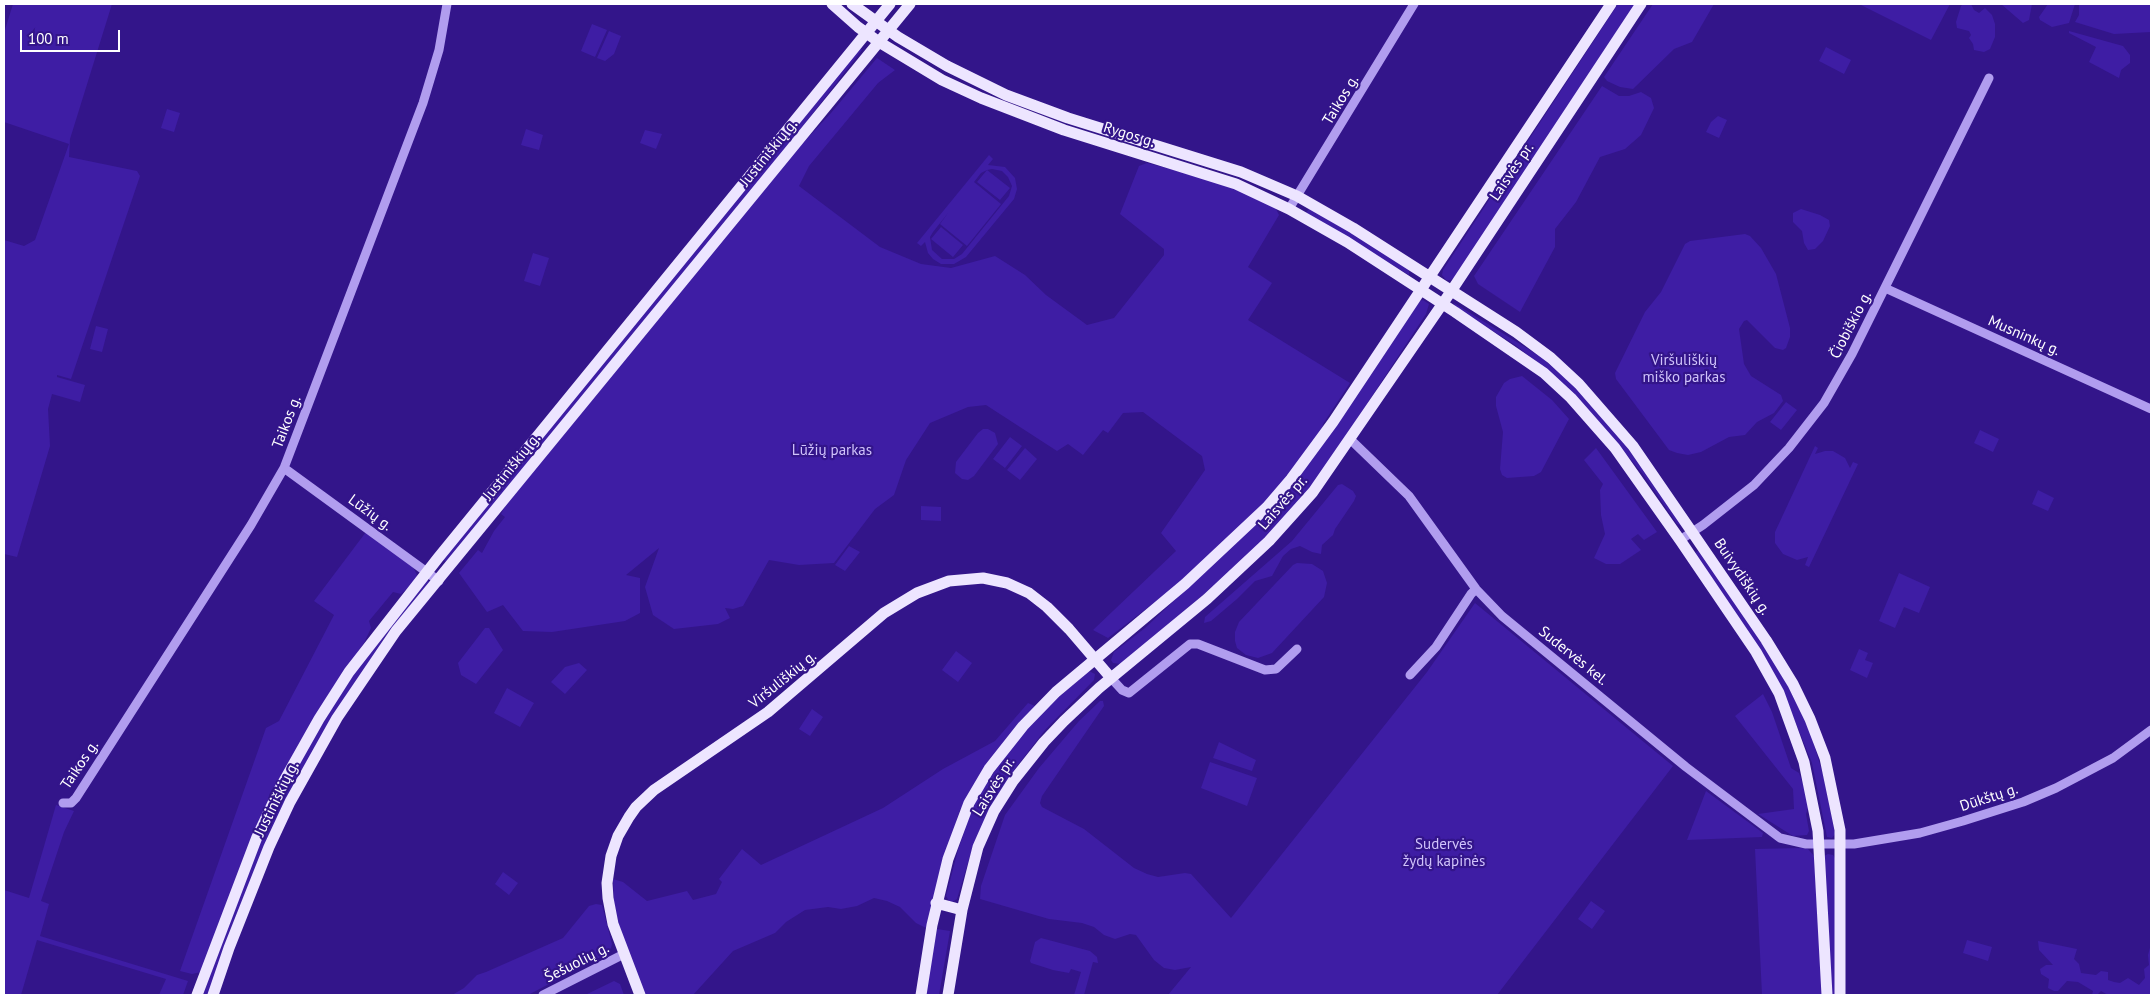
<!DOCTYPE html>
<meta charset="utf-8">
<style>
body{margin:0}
#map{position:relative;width:2155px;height:999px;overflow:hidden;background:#33158a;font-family:"PT Sans",sans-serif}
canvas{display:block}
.frame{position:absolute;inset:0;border:5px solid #fff;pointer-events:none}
.scale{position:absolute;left:20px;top:30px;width:100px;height:22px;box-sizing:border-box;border:2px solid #fff;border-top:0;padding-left:6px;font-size:15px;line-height:18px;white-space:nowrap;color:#fff;-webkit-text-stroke:4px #33158a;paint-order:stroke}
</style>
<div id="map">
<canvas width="2155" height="999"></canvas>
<div class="frame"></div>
<div class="scale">100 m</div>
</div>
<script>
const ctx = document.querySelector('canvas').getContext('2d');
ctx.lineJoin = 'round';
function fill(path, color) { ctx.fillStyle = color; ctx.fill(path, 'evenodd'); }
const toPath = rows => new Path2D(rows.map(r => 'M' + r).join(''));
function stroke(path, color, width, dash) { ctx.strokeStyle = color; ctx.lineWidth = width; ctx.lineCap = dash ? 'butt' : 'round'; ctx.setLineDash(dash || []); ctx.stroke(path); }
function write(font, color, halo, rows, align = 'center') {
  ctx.font = font + ' "PT Sans",sans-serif'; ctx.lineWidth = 4.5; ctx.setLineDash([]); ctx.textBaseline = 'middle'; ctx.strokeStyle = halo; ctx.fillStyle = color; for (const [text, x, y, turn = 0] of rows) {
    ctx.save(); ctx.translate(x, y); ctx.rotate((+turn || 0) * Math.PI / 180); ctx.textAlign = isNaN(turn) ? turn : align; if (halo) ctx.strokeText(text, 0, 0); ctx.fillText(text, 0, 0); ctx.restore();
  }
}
fill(toPath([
 [13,4,112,4,70,139,69,157,137,171,140,176,71,379,57,375,57,377,85,385,80,402,52,394,48,409,50,446,17,557,4,554,4,240,24,246,35,240,69,144,4,122,4,33],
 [1618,4,1635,4,1455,277,1451,280,1446,280,1442,275,1443,270],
 [1653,4,1714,4,1692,42,1674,49,1633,89,1620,87,1607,81,1604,77],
 [1859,4,1950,4,1931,40],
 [1963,4,1971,4,1974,10,1979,13,1985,8,1992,15,1995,24,1995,37,1990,49,1984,52,1974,50,1973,44,1969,38,1971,35,1969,31,1957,28,1956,22,1961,6],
 [2001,4,2032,4,2029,20,2023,23],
 [2048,4,2075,4,2069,23,2052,27,2040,20,2039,17],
 [2079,4,2151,4,2151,32,2114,34,2075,22,2079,15],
 [592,24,607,30,595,57,581,51],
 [609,31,621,36,614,54,605,61,597,58],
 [2069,31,2123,46,2130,55,2130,63,2121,70,2119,78,2089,62,2096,47,2069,33],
 [1826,47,1851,60,1844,74,1819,61],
 [860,48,862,50,786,148,448,563,442,559],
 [877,58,895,70,878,83,809,166,799,186,880,247,921,264,951,268,995,256,1025,275,1046,295,1087,325,1114,318,1164,255,1164,249,1120,214,1139,166,1147,163,1209,179,1274,205,1279,215,1248,267,1272,283,1248,320,1350,383,1323,424,1322,430,1290,474,1269,498,1176,586,1108,638,1093,630,1176,551,1161,533,1205,470,1202,456,1143,412,1123,413,1108,433,1103,430,1083,455,1068,444,1057,451,986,405,968,407,930,423,906,460,894,495,875,509,834,563,799,565,769,560,743,606,733,609,725,608,730,618,718,624,674,629,653,615,645,587,659,548,626,575,640,578,640,613,625,621,552,632,523,631,503,605,487,612,459,573,478,550,482,553,494,531,505,517,501,514,506,504,788,159,831,113],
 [1602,86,1619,96,1629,96,1641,92,1651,98,1654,108,1641,135,1625,149,1600,157,1576,202,1555,229,1555,247,1520,312,1478,284,1474,276],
 [167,109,180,113,174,132,161,128],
 [1718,116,1727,120,1719,138,1706,132,1711,122],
 [526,129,543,135,539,150,521,145],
 [645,130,662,134,656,149,640,143],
 [989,155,993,159,988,165,1005,167,1015,178,1017,189,1014,199,966,257,954,264,941,264,933,259,928,253,925,242,921,246,917,243],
 [992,169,1002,171,1008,177,1012,186,1009,196,962,254,954,259,942,259,932,250,930,237,933,232,948,213,940,224,967,246,1001,204,974,182,981,173,987,170,977,182,1000,200,1010,188,987,170],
 [1310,207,1405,266,1409,271,1409,275,1306,213],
 [1801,209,1820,215,1829,220,1830,226,1823,241,1815,249,1808,250,1804,243,1802,231,1793,222,1793,213],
 [941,227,963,245,953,257,931,239],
 [1745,234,1750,236,1761,248,1776,274,1790,328,1790,337,1786,348,1783,350,1775,348,1747,320,1744,321,1739,329,1744,364,1751,376,1781,395,1783,401,1774,413,1757,422,1745,435,1729,437,1701,452,1688,455,1677,453,1669,450,1616,379,1615,373,1645,312,1661,292,1685,244,1690,241],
 [533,253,549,258,540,286,524,281],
 [1423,300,1429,304,1426,314,1355,422,1304,497,1249,555,1216,584,1121,664,1113,663,1111,660,1114,652,1145,628,1264,516,1420,301],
 [1454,303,1541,357,1581,392,1624,442,1682,526,1677,524,1642,473,1588,410,1546,369,1515,345,1455,307],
 [96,326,108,329,102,352,90,349],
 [1522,376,1552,400,1569,419,1541,472,1534,476,1507,478,1502,475,1500,469,1503,432,1496,406,1496,397,1504,383,1510,379],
 [1786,402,1797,410,1781,430,1770,422],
 [983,429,988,429,995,433,998,444,974,476,968,480,962,479,955,473,956,462,978,433],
 [1980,430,1999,439,1993,452,1974,443],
 [1010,437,1022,446,1005,468,993,459],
 [1815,446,1818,448,1815,454,1825,451,1833,451,1845,458,1850,468,1853,462,1858,464,1809,567,1805,565,1808,557,1797,560,1783,554,1775,543,1775,532],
 [1025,448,1037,459,1020,480,1007,470],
 [1596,448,1657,532,1644,540,1638,534,1631,539,1641,550,1620,564,1606,564,1594,558,1605,534,1601,515,1600,490,1603,484,1584,460],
 [1342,484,1353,491,1356,496,1354,501,1335,529,1333,535,1322,545,1321,554,1312,552,1300,546,1291,549,1283,556,1272,576,1255,581,1237,599,1211,621,1204,623,1205,617,1292,541,1338,485],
 [2038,490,2054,498,2048,511,2032,504],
 [921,506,941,507,941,521,921,520],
 [366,532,413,567,417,575,415,581,401,594,393,592,369,621,371,628,364,643,298,745,201,972,192,974,180,971,266,728,279,721,334,615,314,601],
 [849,546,860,552,845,571,835,565],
 [1699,550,1782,673,1810,732,1823,774,1835,834,1832,838,1827,837,1812,763,1784,694,1694,554],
 [1297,563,1312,564,1323,571,1327,583,1324,597,1272,653,1258,658,1246,655,1237,648,1235,641,1235,632,1239,622,1293,565],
 [1899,573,1930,587,1919,613,1904,607,1895,628,1879,621],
 [427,579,429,582,384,638,376,654,311,755,210,995,203,995,259,843,297,766,352,675],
 [1475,603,1673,766,1497,995,1168,995,1191,967,1175,970,1164,968,1154,960,1136,935,1130,934,1115,939,1104,935,1094,927,1082,923,1049,919,980,899,981,886,1005,815,1039,768,1079,721,1100,701,1103,701,1104,706,1042,796,1040,803,1042,807,1084,829,1134,868,1147,874,1158,877,1185,873,1191,874,1231,918,1427,672],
 [485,628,489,628,503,650,476,684,461,675,458,663],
 [1859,649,1868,653,1865,660,1873,663,1867,678,1850,670],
 [956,651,972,663,958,682,942,670],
 [579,663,587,670,565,694,551,682,565,667],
 [1089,671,1095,674,1094,680,1045,730,1014,770,994,802,974,843,957,899,952,902,949,901,946,896,958,850,975,801,1003,759,1018,739,1045,709],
 [507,688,534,703,520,727,494,713],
 [1763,694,1772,712,1791,768,1799,773,1803,784,1809,805,1806,814,1809,831,1807,835,1793,836,1758,814,1794,809,1793,789,1735,716],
 [1028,703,1035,706,960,810,945,854,928,929,916,923,900,907,887,901,874,898,857,906,841,909,828,907,805,910,786,922,775,933,733,951,693,995,645,995,619,926,614,902,613,879,623,882,647,901,687,891,693,900,716,894,722,882,719,879,742,849,761,865,883,808,943,769,995,741],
 [812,709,823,717,810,736,799,729],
 [1219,742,1256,760,1252,771,1213,758],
 [1210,762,1257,778,1247,806,1201,788],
 [1706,791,1763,833,1762,837,1687,840],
 [56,805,74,811,64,832,41,901,49,904,40,936,188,981,183,995,159,995,166,979,37,940,21,995,4,995,4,890,29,898],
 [1802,848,1808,849,1814,856,1823,995,1762,995,1755,849],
 [1828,854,1833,855,1835,858,1837,995,1832,995,1824,856],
 [503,872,518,883,509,895,495,884],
 [1591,901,1605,911,1592,929,1578,919],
 [596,904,602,905,612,944,611,948,606,954,528,995,452,995,464,988,477,975,486,972,563,938,589,906],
 [937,929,950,931,939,995,925,995],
 [1041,938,1090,951,1097,957,1098,963,1093,962,1084,995,1074,995,1081,972,1071,969,1069,973,1053,970,1031,963,1030,961,1035,942],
 [1967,940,1992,947,1988,961,1963,953],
 [2038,941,2077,949,2074,959,2079,964,2081,973,2096,975,2101,971,2108,972,2108,980,2114,982,2120,983,2128,978,2139,985,2145,978,2144,969,2149,965,2148,955,2151,944,2151,995,2108,995,2101,991,2097,995,2092,995,2093,991,2078,982,2067,981,2058,991,2054,991,2048,988,2049,979,2041,974,2040,969,2046,965,2053,965,2039,950],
 [614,981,620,984,624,995,585,995]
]), '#3e1da4');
stroke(toPath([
 [1289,209,1414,4],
 [1885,288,2151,409],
 [1351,440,1409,496,1476,589,1502,616,1686,767,1780,838,1806,844,1854,844,1920,833,1963,821,2023,802,2056,788,2113,758,2151,730],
 [284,468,439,581],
 [1680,540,1703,525,1754,485,1789,448,1824,403,1852,354,1989,78],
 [1410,675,1436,647,1471,594,1476,589],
 [1111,678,1122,690,1129,693,1190,644,1198,644,1265,670,1276,669,1297,649],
 [63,803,71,803,76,798,251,525,284,468,423,103,439,50,447,4],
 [543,995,624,954]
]), '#b19def', 9);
stroke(toPath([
 [832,4,858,27,879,42,942,80,981,98,1064,130,1236,184,1289,209,1347,242,1455,312,1544,373,1571,398,1615,448,1680,540,1756,652,1779,693,1804,762,1818,831,1827,995],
 [852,4,898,37,947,66,1006,95,1068,118,1241,172,1297,196,1353,228,1516,332,1551,358,1579,384,1633,446,1692,532,1766,640,1793,684,1810,719,1825,758,1840,830,1840,995],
 [936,903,962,910],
 [197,995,257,837,279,790,319,719,349,672,438,558,890,4],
 [213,995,229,948,269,847,290,802,337,718,396,631,910,4],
 [640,995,613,924,608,898,607,883,611,856,618,836,629,817,636,807,654,790,768,712,884,613,917,593,949,581,983,578,1007,583,1029,593,1047,607,1069,629,1111,678],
 [921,995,932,925,948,859,969,803,989,769,1023,726,1056,692,1185,584,1267,507,1291,479,1333,422,1611,4],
 [948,995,962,910,978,847,994,811,1013,781,1044,742,1064,721,1099,688,1207,599,1269,541,1313,492,1452,290,1641,4]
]), '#ede5ff', 11);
write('15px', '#fff', '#33158a', [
 ["Taikos g.",1341,100,-59],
 ["Rygos g.",1129,135,17],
 ["Justiniškių g.",769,153,-51],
 ["Laisvės pr.",1512,172,-56],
 ["Čiobiškio g.",1851,325,-63],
 ["Musninkų g.",2024,336,24],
 ["Taikos g.",287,422,-69],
 ["Justiniškių g.",512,467,-51],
 ["Laisvės pr.",1283,503,-49],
 ["Lūžių g.",370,513,36],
 ["Buivydiškių g.",1742,577,56],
 ["Sudervės kel.",1573,656,39],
 ["Viršuliškių g.",783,680,-39],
 ["Taikos g.",80,765,-56],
 ["Laisvės pr.",994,787,-58],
 ["Dūkštų g.",1989,798,-18],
 ["Justiniškių g.",277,799,-64],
 ["Šešuolių g.",577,963,-27]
]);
write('15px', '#d0c3fb', '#33158a', [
 ["Viršuliškių",1684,361],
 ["miško parkas",1684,378],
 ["Lūžių parkas",832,451],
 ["Sudervės",1444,845],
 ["žydų kapinės",1444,862]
]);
</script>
